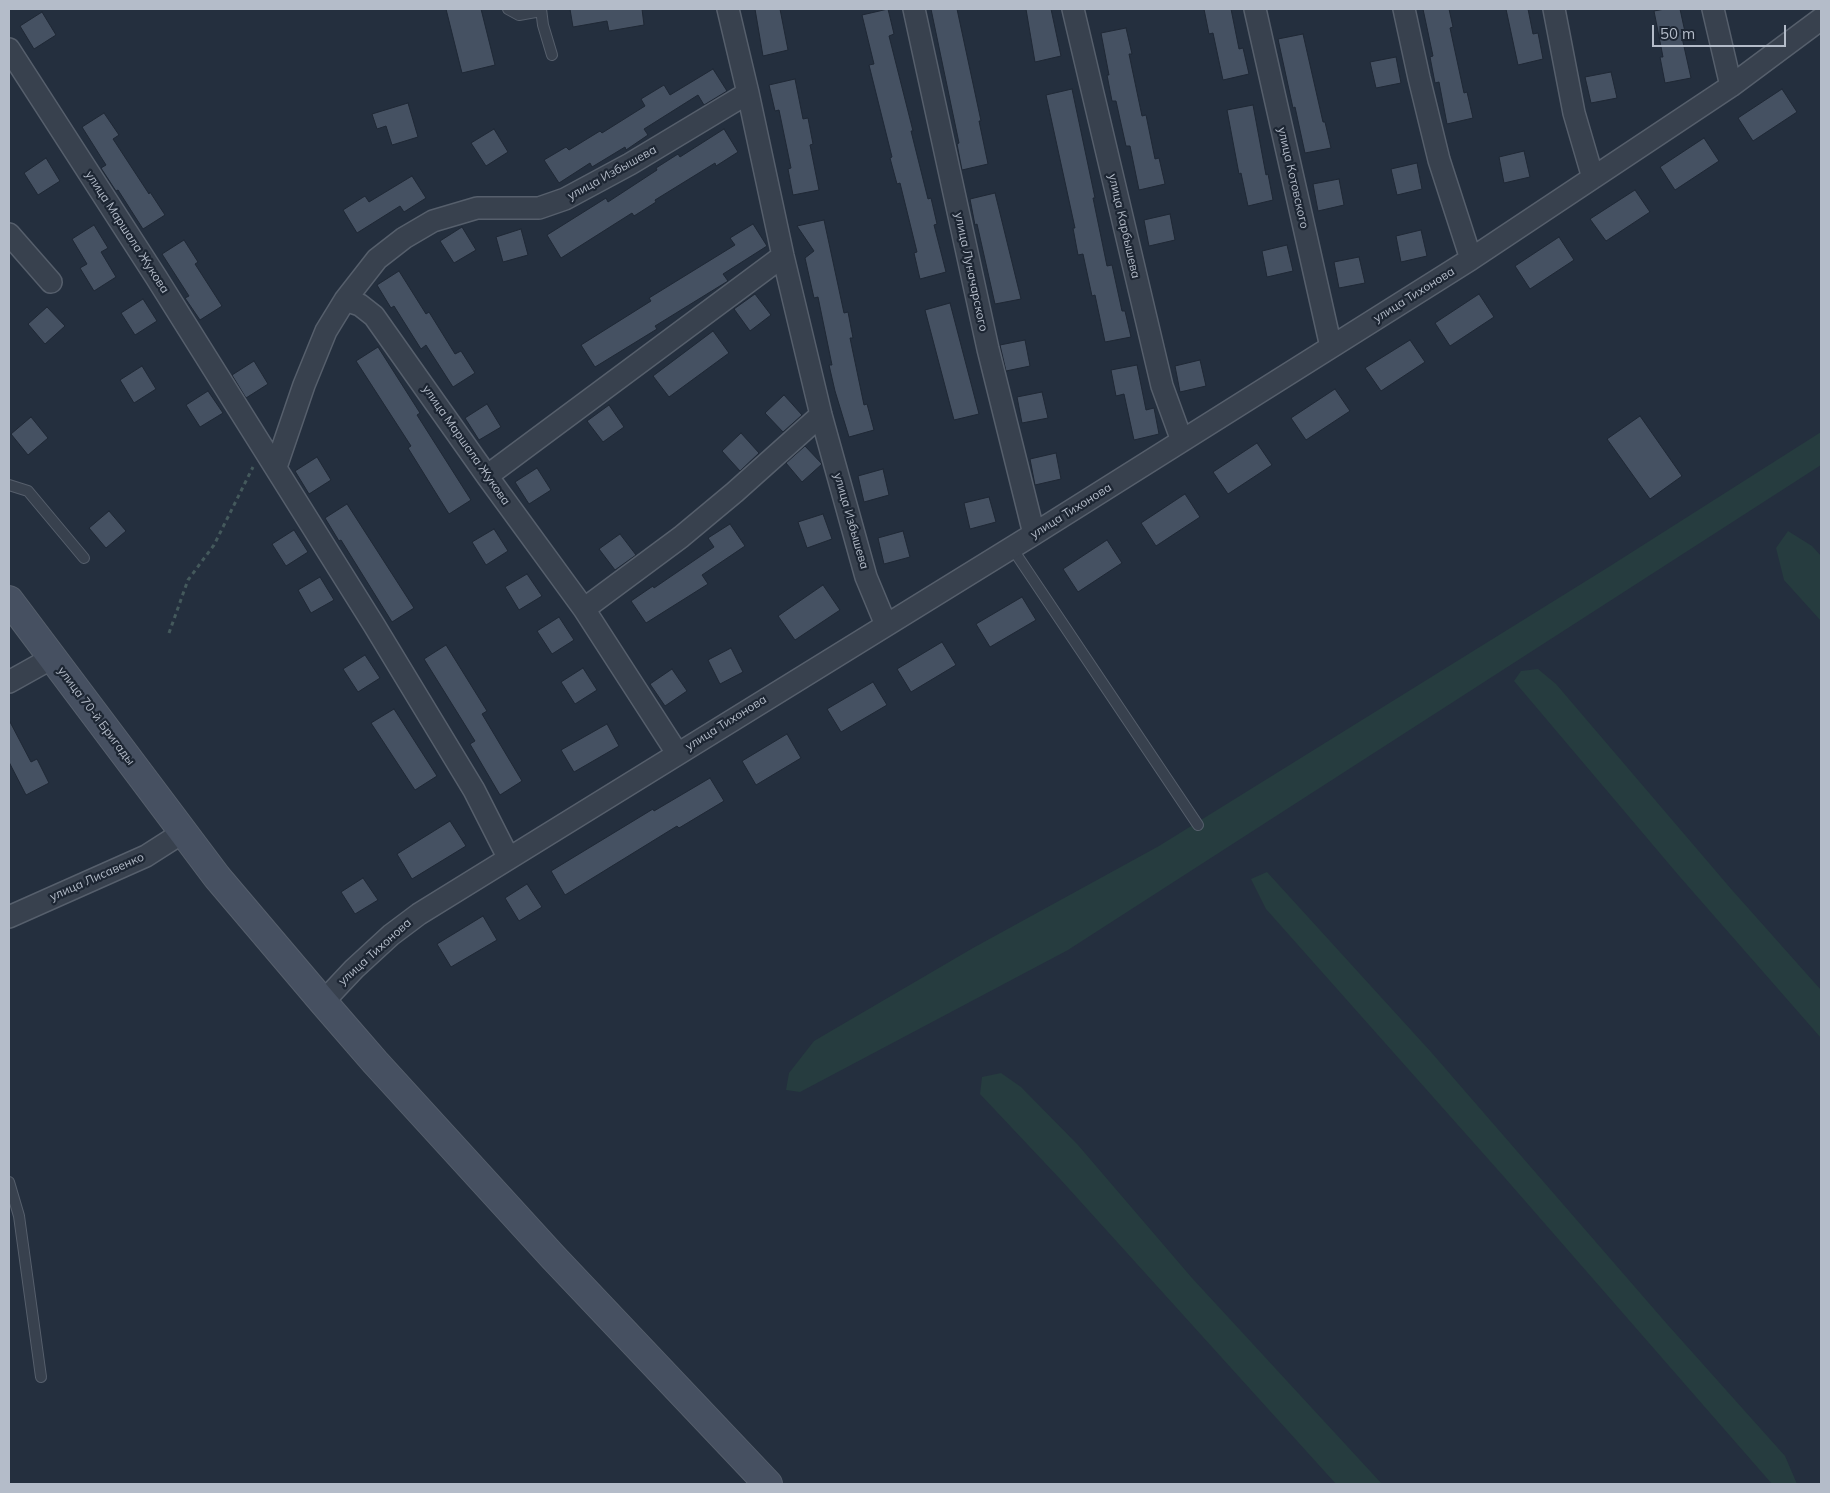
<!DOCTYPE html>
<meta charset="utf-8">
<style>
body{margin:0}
#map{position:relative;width:1830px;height:1493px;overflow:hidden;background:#242f3e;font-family:Mulish,sans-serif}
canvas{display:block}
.frame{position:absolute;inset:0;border:10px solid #b4bcc9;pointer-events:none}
.scale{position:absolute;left:1652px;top:25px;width:134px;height:22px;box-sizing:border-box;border:2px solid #b4bcc9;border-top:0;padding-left:6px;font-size:15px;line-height:18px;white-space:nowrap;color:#b4bcc9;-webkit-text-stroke:4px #1d2633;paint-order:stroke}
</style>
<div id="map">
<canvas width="1830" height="1493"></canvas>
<div class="frame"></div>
<div class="scale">50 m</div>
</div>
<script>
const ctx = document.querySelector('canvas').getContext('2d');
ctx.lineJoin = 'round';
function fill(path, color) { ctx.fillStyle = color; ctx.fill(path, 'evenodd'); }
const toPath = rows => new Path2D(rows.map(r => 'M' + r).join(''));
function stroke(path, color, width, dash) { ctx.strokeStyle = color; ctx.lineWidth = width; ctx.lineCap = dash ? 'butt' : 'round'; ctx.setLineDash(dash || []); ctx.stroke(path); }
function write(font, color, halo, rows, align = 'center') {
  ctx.font = font + ' Mulish,sans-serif'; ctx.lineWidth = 4.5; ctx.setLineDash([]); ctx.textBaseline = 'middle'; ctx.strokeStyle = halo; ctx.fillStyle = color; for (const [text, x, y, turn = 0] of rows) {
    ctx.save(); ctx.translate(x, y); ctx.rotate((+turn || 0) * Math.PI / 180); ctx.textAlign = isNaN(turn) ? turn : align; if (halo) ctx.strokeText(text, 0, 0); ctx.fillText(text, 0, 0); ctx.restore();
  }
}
fill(toPath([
 [1821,432,1821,465,1068,950,800,1092,786,1090,789,1073,814,1041,973,948,1159,846,1607,568],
 [1788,531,1812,546,1821,556,1821,621,1784,580,1776,548],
 [1538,669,1556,684,1732,890,1821,990,1821,1038,1680,877,1514,681,1521,671],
 [1267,872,1431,1052,1667,1324,1785,1456,1797,1484,1772,1484,1505,1178,1266,909,1251,879],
 [1001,1073,1021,1087,1078,1145,1192,1278,1382,1484,1336,1484,1061,1180,980,1094,982,1077]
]), '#263c3f');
const building = toPath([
 [446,9,481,9,495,65,462,73,446,9],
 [570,9,642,9,644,25,609,31,607,21,573,27,570,9],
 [755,9,780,9,788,50,763,56,755,9],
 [888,9,894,34,889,36,913,131,911,131,928,199,931,198,937,224,934,225,946,272,920,279,914,253,917,252,900,183,897,184,890,158,892,157,869,65,874,64,862,15,888,9],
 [931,9,957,9,981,121,979,121,988,164,962,170,957,144,959,143,931,9],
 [1026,9,1051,9,1061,56,1035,62,1026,9],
 [1204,9,1231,9,1239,49,1243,48,1249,74,1223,80,1213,33,1209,34,1204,9],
 [1423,9,1449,9,1453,27,1450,28,1464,93,1467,92,1473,118,1447,124,1439,82,1435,83,1430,57,1433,56,1423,9],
 [1506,9,1528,9,1533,34,1538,33,1543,59,1518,65,1506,9],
 [1665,9,1680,9,1685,32,1681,33,1691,78,1665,83,1660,57,1663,57,1654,11,1665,9],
 [42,12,56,35,34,49,20,26,42,12],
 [1126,28,1132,54,1129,54,1142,116,1146,115,1155,159,1159,158,1165,184,1139,190,1130,146,1126,146,1116,101,1112,101,1107,75,1109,75,1101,33,1126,28],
 [1303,34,1323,122,1325,122,1331,148,1305,153,1295,107,1293,108,1278,39,1303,34],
 [1396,57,1401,83,1376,88,1370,62,1396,57],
 [713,69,727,91,704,105,698,95,644,129,648,135,626,150,625,147,592,167,590,163,559,183,544,160,566,147,569,150,600,131,602,133,645,106,641,99,664,85,670,95,713,69],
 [1611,72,1617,98,1591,103,1585,77,1611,72],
 [795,79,803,119,808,118,813,144,810,145,819,190,793,195,788,169,791,168,779,110,775,111,769,85,795,79],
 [1072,89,1095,198,1093,198,1107,266,1112,265,1122,311,1125,311,1131,337,1105,342,1095,295,1092,296,1083,254,1078,255,1073,228,1075,228,1046,95,1072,89],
 [1782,89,1797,112,1753,141,1738,118,1782,89],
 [408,103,418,137,392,145,386,126,377,129,372,114,408,103],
 [1253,105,1266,175,1268,174,1273,200,1248,206,1241,173,1239,174,1227,110,1253,105],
 [104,113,119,135,113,139,149,194,150,192,165,215,143,229,118,190,116,191,101,168,106,165,82,127,104,113],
 [494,129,508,152,486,166,471,143,494,129],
 [724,129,738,152,716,166,715,163,655,200,656,202,634,216,632,213,561,258,547,235,606,198,608,202,657,170,656,168,678,154,680,157,724,129],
 [1704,138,1719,161,1675,190,1660,167,1704,138],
 [1524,151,1530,177,1504,183,1499,157,1524,151],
 [46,158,60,181,38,195,24,173,46,158],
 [1417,163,1422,189,1397,195,1391,169,1417,163],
 [412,176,426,198,404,212,400,206,357,233,343,210,365,196,369,202,412,176],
 [1339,179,1344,205,1318,211,1313,184,1339,179],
 [1635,190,1650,212,1606,241,1590,219,1635,190],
 [995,193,1021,299,995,304,977,224,975,225,970,199,995,193],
 [1170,214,1175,240,1149,246,1144,220,1170,214],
 [824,220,844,313,848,312,853,338,850,338,864,405,867,404,874,430,849,437,835,391,829,365,832,365,818,297,814,298,805,258,814,251,797,226,824,220],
 [753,224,767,246,723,274,728,281,655,326,657,329,595,367,581,345,651,301,649,298,735,245,730,238,753,224],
 [94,225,108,248,101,252,116,277,94,291,80,268,87,264,72,239,94,225],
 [462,227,476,250,454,263,440,241,462,227],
 [521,229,528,255,503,262,496,237,521,229],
 [1421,230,1427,256,1401,262,1396,236,1421,230],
 [1559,237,1574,260,1530,289,1515,266,1559,237],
 [184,240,198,262,195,264,222,306,200,320,185,298,189,296,162,254,184,240],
 [1287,245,1293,271,1267,277,1262,251,1287,245],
 [1359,257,1365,283,1339,288,1334,262,1359,257],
 [399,271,426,314,429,312,455,354,461,351,475,373,453,387,426,345,421,349,394,306,391,308,377,285,399,271],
 [755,294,771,315,750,331,734,309,755,294],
 [1479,294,1494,317,1450,346,1435,323,1479,294],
 [143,299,157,321,135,335,121,313,143,299],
 [950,303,979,414,954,420,925,310,950,303],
 [47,307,65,326,45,344,28,324,47,307],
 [713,331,729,353,669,397,653,376,713,331],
 [1025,340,1030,366,1006,371,1000,345,1025,340],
 [1410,340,1425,362,1381,391,1365,368,1410,340],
 [378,347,420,413,417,415,471,500,449,514,408,448,411,446,356,361,378,347],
 [1200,360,1206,386,1180,392,1175,366,1200,360],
 [254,361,268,384,246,398,232,375,254,361],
 [1137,365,1146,410,1154,408,1159,434,1134,440,1124,394,1116,396,1111,370,1137,365],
 [142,366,156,389,134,403,120,380,142,366],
 [1335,389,1350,411,1306,440,1291,418,1335,389],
 [208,391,223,413,200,427,186,405,208,391],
 [1042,392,1048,418,1022,423,1017,397,1042,392],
 [784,395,802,415,783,432,765,413,784,395],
 [487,404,501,427,479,440,465,418,487,404],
 [609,405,624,427,603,442,587,421,609,405],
 [1640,416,1682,476,1650,499,1607,439,1640,416],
 [31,417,48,438,28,455,11,434,31,417],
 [741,433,759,453,740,471,722,451,741,433],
 [1257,443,1272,465,1228,494,1213,472,1257,443],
 [805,446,822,464,802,482,786,463,805,446],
 [1056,453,1061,479,1035,485,1030,459,1056,453],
 [317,457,331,480,309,494,295,471,317,457],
 [537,468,551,490,529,504,515,482,537,468],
 [883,469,889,495,864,502,858,476,883,469],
 [1185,494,1200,517,1156,546,1141,523,1185,494],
 [989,497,996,522,970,529,964,503,989,497],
 [347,504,414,608,392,622,341,540,339,541,325,518,347,504],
 [109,511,126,531,106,548,89,528,109,511],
 [823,514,832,539,807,548,798,522,823,514],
 [730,524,745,546,702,575,708,584,646,623,631,601,653,586,654,588,714,547,708,538,730,524],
 [494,529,508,551,486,565,472,542,494,529],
 [294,530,308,552,286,566,272,544,294,530],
 [903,531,910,557,884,564,878,538,903,531],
 [620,534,636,555,615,570,599,549,620,534],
 [1107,540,1122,563,1078,592,1063,569,1107,540],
 [527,574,542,596,519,610,505,587,527,574],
 [320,577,334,600,311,613,298,590,320,577],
 [823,585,840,610,795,640,778,616,823,585],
 [1022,597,1036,620,990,647,976,624,1022,597],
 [559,617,574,640,552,654,537,631,559,617],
 [942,642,956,665,911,692,897,669,942,642],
 [446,645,487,711,482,714,522,781,500,795,470,744,475,741,424,659,446,645],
 [731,648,743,672,720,684,708,660,731,648],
 [365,655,380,678,358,692,343,669,365,655],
 [583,668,597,690,575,704,561,682,583,668],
 [672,669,687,691,665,706,650,684,672,669],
 [873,682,887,705,841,732,827,709,873,682],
 [394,709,437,776,415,790,371,723,394,709],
 [9,720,31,762,37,759,49,783,26,795,9,762,9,720],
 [607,724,619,746,574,772,561,750,607,724],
 [787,734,801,758,756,785,742,761,787,734],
 [710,778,724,801,679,828,677,826,565,895,551,871,653,809,654,811,710,778],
 [450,821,466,846,412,879,397,854,450,821],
 [363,878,378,900,355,914,341,892,363,878],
 [527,884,542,907,519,921,505,898,527,884],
 [483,916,497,940,451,967,437,944,483,916]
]);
fill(building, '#455162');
stroke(building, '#1f2835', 1);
const service = toPath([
 [508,9,519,15,541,11],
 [541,9,543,25,552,55],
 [9,485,28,491,84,558],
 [1012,548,1198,825],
 [9,1182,19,1216,41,1377]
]);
const minor = toPath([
 [728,9,748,93,783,256,821,415,866,577,886,625],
 [914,9,988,349,1034,534],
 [1073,9,1162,386,1182,441],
 [1255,9,1331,347],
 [1404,9,1419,78,1439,160,1471,259],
 [1554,9,1574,113,1593,178],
 [1713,9,1731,86],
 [9,49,156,277,374,625,474,790,508,857],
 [9,234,51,282],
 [345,300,360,305,374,316,487,476,584,609,677,753],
 [276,467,304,385,326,331,345,300,377,259,404,238,433,221,477,208,539,208,565,199,630,164,748,93],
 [487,476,783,256],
 [584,609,681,537,735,492,821,415],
 [9,682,52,658],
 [9,917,146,856,182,833],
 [323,1002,354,969,391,935,419,914,1034,534,1471,259,1731,86,1821,19]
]);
const secondary = toPath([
 [9,600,217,877,323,1002,375,1062,553,1257,768,1484]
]);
stroke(service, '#565f6c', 12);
stroke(minor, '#565f6c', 24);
stroke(secondary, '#565f6c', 30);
stroke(toPath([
 [169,633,188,580,214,545,253,467]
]), '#44595c', 3, [4, 4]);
stroke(service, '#38414e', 10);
stroke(minor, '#38414e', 21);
stroke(secondary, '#465061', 28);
write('12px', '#b4bcc9', '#1d2633', [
 ["улица Избышева",612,173,-29],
 ["улица Котовского",1293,178,77],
 ["улица Карбышева",1124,226,77],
 ["улица Маршала Жукова",127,232,57],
 ["улица Луначарского",971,272,78],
 ["улица Тихонова",1414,295,-32],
 ["улица Маршала Жукова",466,445,55],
 ["улица Тихонова",1071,511,-32],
 ["улица Избышева",851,521,74],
 ["улица 70-й Бригады",96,716,53],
 ["улица Тихонова",726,723,-32],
 ["улица Лисавенко",97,877,-24],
 ["улица Тихонова",375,952,-42]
]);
</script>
